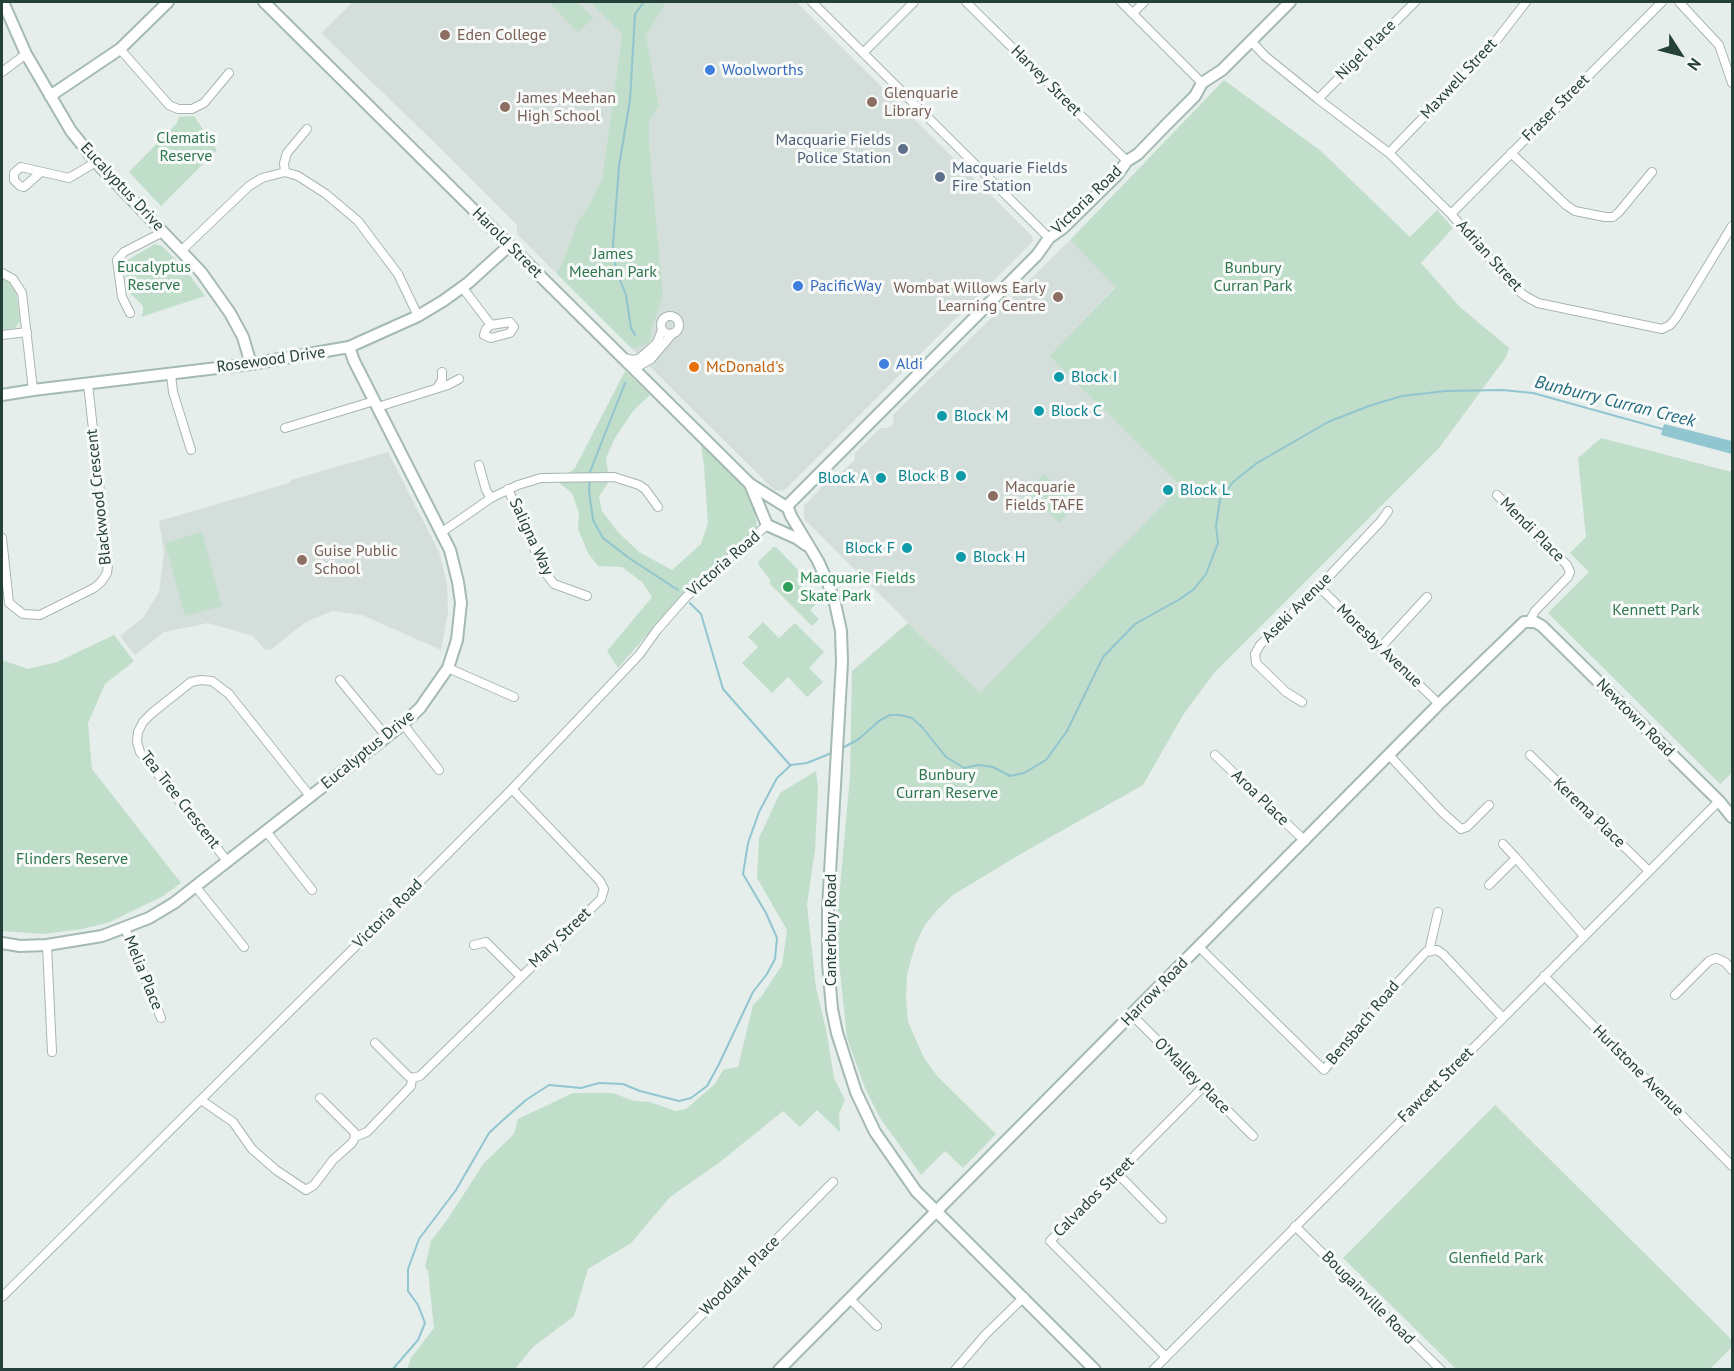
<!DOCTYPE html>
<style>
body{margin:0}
#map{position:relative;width:1734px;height:1371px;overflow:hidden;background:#e6eeeb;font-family:"PT Sans",sans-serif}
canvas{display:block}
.frame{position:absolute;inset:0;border:3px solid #254039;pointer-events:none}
.north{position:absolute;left:1650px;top:24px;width:60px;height:60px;-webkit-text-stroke:4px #f7faf9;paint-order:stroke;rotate:126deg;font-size:16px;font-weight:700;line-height:24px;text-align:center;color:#254039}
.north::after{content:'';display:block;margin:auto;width:21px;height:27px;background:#254039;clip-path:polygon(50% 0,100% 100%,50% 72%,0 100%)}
</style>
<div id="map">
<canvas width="1734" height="1371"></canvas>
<div class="frame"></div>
<div class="north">N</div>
</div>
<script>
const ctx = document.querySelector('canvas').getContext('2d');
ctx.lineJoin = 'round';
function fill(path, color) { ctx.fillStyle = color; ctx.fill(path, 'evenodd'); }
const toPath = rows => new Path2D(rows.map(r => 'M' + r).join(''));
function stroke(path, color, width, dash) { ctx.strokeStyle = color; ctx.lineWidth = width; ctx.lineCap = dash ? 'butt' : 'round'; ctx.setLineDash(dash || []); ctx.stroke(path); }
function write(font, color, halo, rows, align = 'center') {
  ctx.font = font + ' "PT Sans",sans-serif'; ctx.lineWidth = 6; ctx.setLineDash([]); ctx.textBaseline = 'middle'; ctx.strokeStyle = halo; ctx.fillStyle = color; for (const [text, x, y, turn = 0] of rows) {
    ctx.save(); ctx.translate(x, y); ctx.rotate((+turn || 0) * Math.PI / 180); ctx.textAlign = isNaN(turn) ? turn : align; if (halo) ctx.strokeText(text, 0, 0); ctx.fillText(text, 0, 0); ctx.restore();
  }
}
fill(toPath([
 [353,2,590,2,622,34,602,179,590,204,578,221,561,266,556,273,517,234,517,225,437,145,321,33],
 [666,2,796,2,1032,236,1033,241,787,488,783,491,775,490,771,487,631,348,636,348,651,339,652,328,663,296,649,141,649,121,659,106,646,36],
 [1070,240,1116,286,1049,356,1182,486,980,694,804,519,804,506,833,475,837,476,855,460,854,454,880,428,886,428,892,425,894,420,893,415],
 [388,452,439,552,447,584,448,613,441,650,362,615,332,611,306,622,270,650,264,649,253,636,208,623,164,632,135,655,120,636,143,618,159,592,164,552,159,521,289,483,291,480]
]), '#d4deda');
fill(toPath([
 [549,2,577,2,593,18,578,32],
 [590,2,666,2,646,36,659,106,649,121,649,141,663,296,652,328,651,339,644,345,636,348,631,348,556,273,561,266,578,221,590,204,602,179,622,34],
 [1224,80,1321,151,1410,237,1437,210,1453,228,1421,263,1461,308,1509,348,1506,357,1439,448,1214,673,1183,715,1143,785,1024,852,953,895,938,909,925,925,916,943,907,974,906,999,908,1022,924,1058,938,1077,996,1134,963,1168,945,1151,921,1175,880,1118,865,1088,847,1038,836,933,850,775,852,671,908,623,980,693,1181,486,1049,356,1116,287,1070,240],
 [194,116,217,150,161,206,129,172,177,123,179,117],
 [155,244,162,246,185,269,205,296,141,317,143,312,143,306,127,290,124,262],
 [2,277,10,281,16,290,20,321,15,328,2,330],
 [625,371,650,395,633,411,615,438,606,458,609,481,599,497,602,511,617,531,639,552,672,570,701,544,708,523,704,466,701,444,753,493,757,528,688,588,618,668,607,651,652,597,642,582,622,567,598,566,588,553,578,529,579,513,572,493,558,482,575,468],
 [1601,438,1732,472,1732,773,1720,784,1548,613,1589,572,1570,553,1586,537,1578,458],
 [1044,474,1076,505,1059,523,1027,491],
 [202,532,222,606,185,616,165,543],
 [773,547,776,547,802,574,796,580,818,602,810,610,819,619,812,626,769,583,771,581,758,564,759,561],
 [763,622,779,638,795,623,824,652,809,668,823,682,807,697,788,677,772,693,742,663,758,647,748,637],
 [114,635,134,661,105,684,88,723,92,769,181,883,163,896,110,922,82,929,43,934,2,931,2,660,28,669,57,662],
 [816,771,818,789,815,850,807,905,816,988,826,1029,834,1078,845,1100,839,1114,840,1132,817,1110,800,1127,783,1111,720,1162,670,1197,631,1243,588,1269,574,1316,533,1347,515,1369,407,1369,411,1358,434,1328,428,1271,425,1267,431,1241,447,1220,484,1163,514,1134,518,1119,573,1093,613,1093,634,1101,650,1102,675,1111,686,1109,715,1084,723,1070,738,1067,753,1005,761,997,782,965,787,930,757,878,759,838,780,793],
 [1495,1105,1732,1340,1732,1347,1710,1369,1456,1369,1343,1258]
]), '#c0dec9');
fill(toPath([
 [1664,424,1732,441,1732,454,1661,435]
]), '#91c5d0');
stroke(toPath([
 [635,335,631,328,626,295,616,270,613,245,619,166,630,100,635,14,644,2],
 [625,383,590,472,589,491,593,520,603,538,629,558,678,590],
 [690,603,701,614,723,689,790,765],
 [839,750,859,739,879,721,890,715,900,715,912,718,922,727,946,757,964,768,978,765,993,767,1010,776,1024,773,1046,760,1067,731,1103,657,1135,624,1180,599,1194,589,1206,574,1218,543,1216,526,1220,500,1233,482,1257,463,1328,422,1369,406,1402,396,1445,391,1502,390,1533,393,1666,430],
 [392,1370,418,1340,425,1323,418,1305,408,1291,408,1269,419,1239,456,1190,489,1133,503,1120,526,1100,549,1085,581,1088,599,1083,623,1084,640,1091,679,1101,691,1098,707,1086,719,1064,753,992,767,974,775,959,777,938,766,913,743,874,748,843,759,812,777,778,791,765,807,763,834,752]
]), '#91c5d0', 2);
const street = toPath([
 [812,2,1049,238],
 [966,2,1127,161],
 [1121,2,1202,83],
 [1679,2,1719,45,1732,83],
 [1133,13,1144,2],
 [1251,41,1265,56,1318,99,1389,153,1451,214,1512,285,1525,296,1538,303,1662,329,1670,325,1676,318,1732,226],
 [120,49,169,105,178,109,192,109,204,103,229,73],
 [863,53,914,2],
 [2,72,26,54],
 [1318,99,1415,2],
 [1389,153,1492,46,1526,2],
 [1511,153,1566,205,1575,211,1605,217,1613,217,1619,212,1652,172],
 [41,172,24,187,20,186,14,180,14,173,21,167,69,178,96,162],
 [285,172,284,163,287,153,307,129],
 [1451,214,1662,2],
 [182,250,249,186,262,178,285,172,298,176,326,194,358,221,398,274,418,316],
 [2,273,13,279,22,293,33,390],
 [462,287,491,325],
 [130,313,122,297,117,260,124,252,163,232],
 '661 325a9 9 0 1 1 18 0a9 9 0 1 1-18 0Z',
 [510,322,514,327,510,333,491,338,484,335,486,329,491,325,510,322],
 [2,335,27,332],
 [624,358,633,360,640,358,657,343,662,330],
 [634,369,651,359,673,333],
 [171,374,173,392,191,450],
 [437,388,442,380,442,372],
 [378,407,448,385,459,379],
 [285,428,374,401],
 [479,465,486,490,491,498],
 [508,489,544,571,554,584,587,596],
 [1497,495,1567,565,1570,572,1568,577,1535,611,1529,622],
 [442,532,491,498,518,485,541,478,614,477,639,485,645,489,658,507],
 [2,538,9,603,23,614,40,615,94,588,101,582,107,573,108,565,88,384],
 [1319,587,1439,704],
 [1381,647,1427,597],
 [448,668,514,697],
 [340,680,386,736],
 [1302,702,1286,692,1256,663,1255,654,1260,645,1319,587,1381,521,1388,511],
 [403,724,439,770],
 [1215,755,1305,841],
 [1389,755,1442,812,1461,829,1467,827,1489,805],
 [1530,755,1649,871],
 [266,831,312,890],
 [1503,844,1516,858],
 [228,862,140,752,137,742,138,732,143,722,152,713,191,682,201,680,212,681,229,694,310,796],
 [1489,885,1516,858,1584,936],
 [196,887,244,947],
 [125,928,161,1018],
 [47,945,52,1052],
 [474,945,486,942,520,976],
 [1199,947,1324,1070,1378,1004,1426,952,1437,950,1443,954,1503,1018],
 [1429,951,1438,912],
 [1544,976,1732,1166],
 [1675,995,1709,961,1716,958,1725,962,1732,970],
 [1132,1015,1253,1136],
 [375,1043,408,1076,412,1078,420,1076,601,899,604,889,600,881,512,789],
 [320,1098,354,1132,355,1137],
 [201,1100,233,1122,252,1149,276,1170,306,1190,314,1185,333,1160,352,1143,355,1137,367,1132,411,1086,412,1078],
 [1117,1173,1162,1219],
 [1295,1226,1441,1370],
 [2,1297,369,933,512,789,639,655,657,630,686,597,767,525],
 [850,1299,877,1326],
 [1166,1357,1050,1241,1203,1087],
 [647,1370,833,1182],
 [955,1370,985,1335,1024,1297],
 [1153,1370,1719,801]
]);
const secondary = toPath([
 [3,2,26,54,71,131,96,162,201,272,230,313,243,337,251,364],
 [264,2,750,484,788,508,791,516,818,561,828,583,835,603,841,631,842,662,828,908,828,963,832,1009,837,1033,856,1092,875,1132,916,1191,1095,1370],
 [50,96,120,49,168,2],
 [2,395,33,390,251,364,349,347,418,316,443,301,468,283,510,245],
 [750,484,767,525,796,538,806,545],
 [787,506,1037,255,1049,238,1063,228,1117,175,1127,161,1138,154,1166,125,1195,96,1202,83,1222,70,1290,2],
 [2,943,20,946,47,945,102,936,149,918,174,903,403,724,420,708,448,668,457,640,461,603,458,582,450,550,354,361,349,347],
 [779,1370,1439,704,1524,622,1535,622,1542,626,1719,801,1732,817]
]);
stroke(street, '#a8b6b2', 10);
stroke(secondary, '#a4bab3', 14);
stroke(street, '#fff', 8);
stroke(secondary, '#fff', 10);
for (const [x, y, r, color] of [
 [445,35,6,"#8d6e63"],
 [710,70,6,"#3f7fe0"],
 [872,102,6,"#8d6e63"],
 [505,107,6,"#8d6e63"],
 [903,149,6,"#5c6f8a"],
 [940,177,6,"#5c6f8a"],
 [798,286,6,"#3f7fe0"],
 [1058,297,6,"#8d6e63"],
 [884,364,6,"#3f7fe0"],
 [694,367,6,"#e8710a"],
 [1059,377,6,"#0f9aa8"],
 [1039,411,6,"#0f9aa8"],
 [942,416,6,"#0f9aa8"],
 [961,476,6,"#0f9aa8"],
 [881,478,6,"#0f9aa8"],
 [1168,490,6,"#0f9aa8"],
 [993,496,6,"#8d6e63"],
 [907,548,6,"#0f9aa8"],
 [961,557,6,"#0f9aa8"],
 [302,560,6,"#8d6e63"],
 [788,587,6,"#2e9e5b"]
]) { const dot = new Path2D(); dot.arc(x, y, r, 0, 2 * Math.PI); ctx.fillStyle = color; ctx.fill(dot); stroke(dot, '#f7faf9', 2); }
write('16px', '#785e54', '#f7faf9', [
 ["Eden College",457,35],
 ["Glenquarie",884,93],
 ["Library",884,111],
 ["James Meehan",517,98],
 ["High School",517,116],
 ["Wombat Willows Early",1046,288,"right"],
 ["Learning Centre",1046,306,"right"],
 ["Macquarie",1005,487],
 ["Fields TAFE",1005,505],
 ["Guise Public",314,551],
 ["School",314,569]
], 'left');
write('16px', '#254039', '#f7faf9', [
 ["Nigel Place",1366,50,-45],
 ["Maxwell Street",1459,79,-47],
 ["Harvey Street",1046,81,45],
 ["Fraser Street",1556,108,-45],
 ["Eucalyptus Drive",122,187,47],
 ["Victoria Road",1087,200,-44],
 ["Harold Street",507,243,45],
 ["Adrian Street",1489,256,48],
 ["Rosewood Drive",271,360,-8],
 ["Blackwood Crescent",99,497,-96],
 ["Mendi Place",1532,530,45],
 ["Saligna Way",531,537,65],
 ["Victoria Road",724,564,-41],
 ["Aseki Avenue",1297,608,-45],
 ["Moresby Avenue",1379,646,44],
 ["Newtown Road",1635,718,45],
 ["Eucalyptus Drive",368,750,-39],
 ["Aroa Place",1260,798,44],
 ["Tea Tree Crescent",180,800,52],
 ["Kerema Place",1589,813,44],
 ["Victoria Road",388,914,-45],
 ["Canterbury Road",831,930,-90],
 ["Mary Street",560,938,-44],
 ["Melia Place",143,973,68],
 ["Harrow Road",1155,992,-46],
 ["Bensbach Road",1363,1023,-50],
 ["Hurlstone Avenue",1638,1071,45],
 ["O'Malley Place",1192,1076,45],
 ["Fawcett Street",1436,1085,-45],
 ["Calvados Street",1094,1197,-45],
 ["Woodlark Place",740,1276,-45],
 ["Bougainville Road",1368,1298,45]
]);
write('16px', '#366cbe', '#f7faf9', [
 ["Woolworths",722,70],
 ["PacificWay",810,286],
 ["Aldi",896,364]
], 'left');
write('16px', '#30764d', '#f7faf9', [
 ["Clematis",186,138],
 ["Reserve",186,156],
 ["James",613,254],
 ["Meehan Park",613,272],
 ["Eucalyptus",154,267],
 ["Reserve",154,285],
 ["Bunbury",1253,268],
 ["Curran Park",1253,286],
 ["Kennett Park",1656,610],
 ["Bunbury",947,775],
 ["Curran Reserve",947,793],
 ["Flinders Reserve",72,859],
 ["Glenfield Park",1496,1258]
]);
write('16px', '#4e5e75', '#f7faf9', [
 ["Macquarie Fields",891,140],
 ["Police Station",891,158],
 ["Macquarie Fields",952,168,"left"],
 ["Fire Station",952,186,"left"]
], 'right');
write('16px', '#c56008', '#f7faf9', [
 ["McDonald's",706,367]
], 'left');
write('16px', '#0d838f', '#f7faf9', [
 ["Block I",1071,377],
 ["Block C",1051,411],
 ["Block M",954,416],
 ["Block B",949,476,"right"],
 ["Block A",869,478,"right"],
 ["Block L",1180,490],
 ["Block F",895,548,"right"],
 ["Block H",973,557]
], 'left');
write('16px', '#27864d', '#f7faf9', [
 ["Macquarie Fields",800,578],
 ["Skate Park",800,596]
], 'left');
write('italic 18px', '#20697b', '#f7faf9', [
 ["Bunburry Curran Creek",1615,402,14]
]);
</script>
